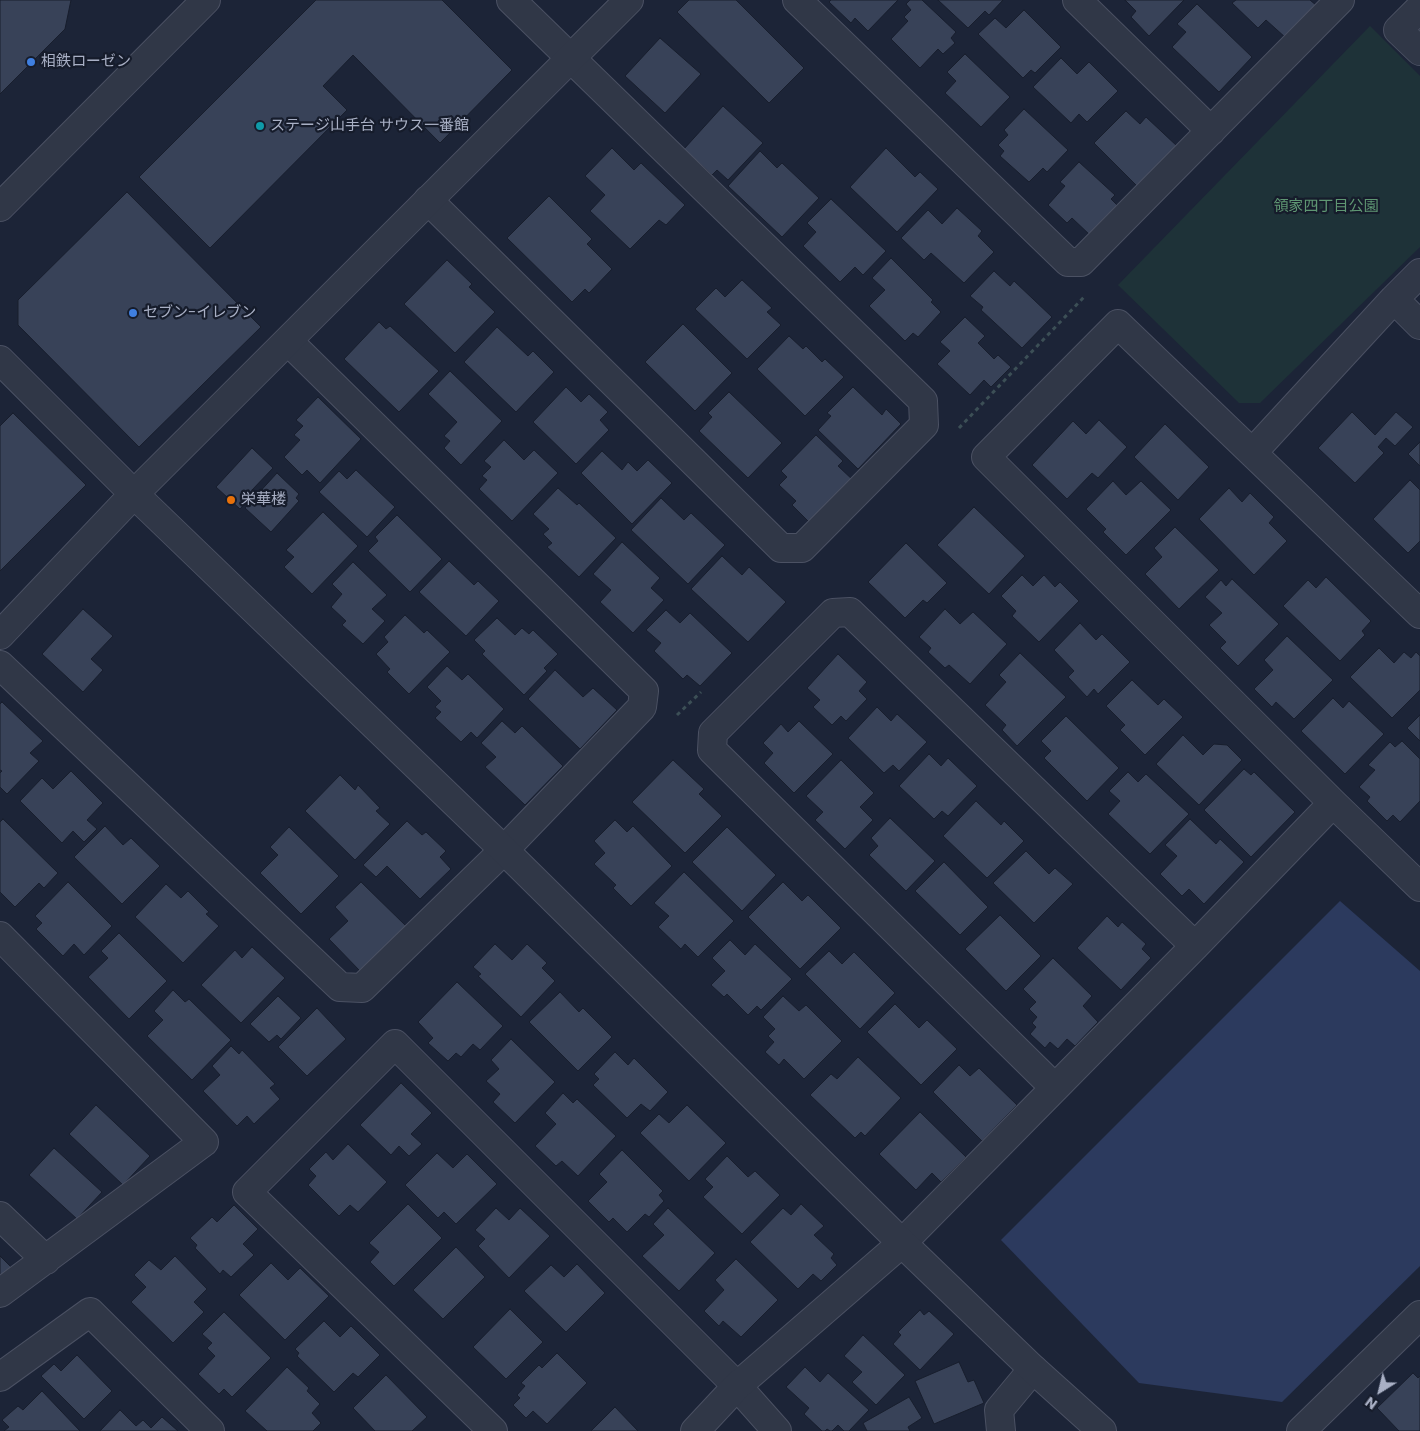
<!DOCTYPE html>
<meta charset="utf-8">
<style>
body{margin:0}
#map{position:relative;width:1420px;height:1431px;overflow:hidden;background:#1c2437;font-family:Poppins,sans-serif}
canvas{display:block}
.north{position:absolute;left:1355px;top:1366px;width:50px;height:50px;-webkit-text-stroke:4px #161c2b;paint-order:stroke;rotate:216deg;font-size:14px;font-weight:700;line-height:20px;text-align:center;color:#a9b0c5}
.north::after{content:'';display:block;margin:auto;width:18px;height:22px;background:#a9b0c5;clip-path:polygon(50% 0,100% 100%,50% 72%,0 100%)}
</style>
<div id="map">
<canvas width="1420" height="1431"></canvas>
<div class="north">N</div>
</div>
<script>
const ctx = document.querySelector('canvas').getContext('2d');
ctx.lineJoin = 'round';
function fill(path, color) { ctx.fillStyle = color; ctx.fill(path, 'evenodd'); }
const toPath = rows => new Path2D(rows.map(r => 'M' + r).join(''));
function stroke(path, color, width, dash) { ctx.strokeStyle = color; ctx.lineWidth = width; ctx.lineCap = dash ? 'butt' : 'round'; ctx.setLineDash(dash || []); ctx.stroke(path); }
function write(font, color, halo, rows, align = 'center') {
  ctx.font = font + ' Poppins,"Noto Sans JP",sans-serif'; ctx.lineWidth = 4.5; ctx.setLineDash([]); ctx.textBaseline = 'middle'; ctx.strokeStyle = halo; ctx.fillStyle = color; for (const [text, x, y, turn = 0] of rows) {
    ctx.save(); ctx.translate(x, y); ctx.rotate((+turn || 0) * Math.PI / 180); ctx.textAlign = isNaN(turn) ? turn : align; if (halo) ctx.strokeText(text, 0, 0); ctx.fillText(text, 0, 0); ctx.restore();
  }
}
fill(toPath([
 [1370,26,1420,76,1420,247,1260,403,1239,403,1118,285]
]), '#1e3238');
fill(toPath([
 [1340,901,1420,971,1420,1266,1282,1402,1139,1383,1001,1240]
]), '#2c3a5e');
const building = toPath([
 [0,0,71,0,65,29,0,94,0,0],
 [316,0,442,0,512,70,440,143,353,55,323,86,347,110,210,248,139,177,316,0],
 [689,0,736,0,804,68,769,103,677,12,689,0],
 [831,0,898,0,868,31,855,18,851,23,829,2,831,0],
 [910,0,922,0,956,32,951,38,955,43,943,54,938,49,920,68,891,39,908,21,904,17,911,10,906,4,910,0],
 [938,0,1003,0,989,15,985,11,968,28,938,0],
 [1125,0,1184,0,1149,36,1131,17,1136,11,1125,0],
 [1236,0,1310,0,1317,6,1286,38,1266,20,1258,28,1232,3,1236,0],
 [1197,4,1252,57,1219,92,1172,47,1186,32,1177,24,1197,4],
 [1024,10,1061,47,1035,73,1031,70,1023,78,978,34,995,18,1006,28,1024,10],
 [660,38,701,74,665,113,625,76,660,38],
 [965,54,1010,97,981,127,945,93,956,81,947,72,965,54],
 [1061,58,1077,74,1089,62,1118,91,1087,122,1079,114,1071,123,1033,87,1061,58],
 [723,106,763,143,728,180,717,170,712,175,684,149,723,106],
 [1024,109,1068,150,1047,172,1043,168,1029,182,1000,156,1004,151,998,145,1008,135,1004,130,1024,109],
 [1126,111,1140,124,1146,117,1178,147,1139,188,1094,143,1126,111],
 [612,148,634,170,641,163,685,205,666,225,659,220,630,249,590,211,605,195,585,176,612,148],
 [886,148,915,177,920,172,938,189,897,232,850,187,886,148],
 [760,151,777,168,782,163,819,198,782,237,728,186,760,151],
 [1079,162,1115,195,1111,199,1119,207,1091,236,1072,218,1067,223,1048,205,1065,186,1060,182,1079,162],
 [127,192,261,327,139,447,18,325,18,300,127,192],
 [549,196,592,239,587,244,612,269,589,293,585,289,572,302,507,238,549,196],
 [831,199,886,251,863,275,855,267,840,282,803,246,816,232,807,223,831,199],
 [957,208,982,231,978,236,994,252,964,283,931,253,924,260,901,238,928,210,942,224,957,208],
 [891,258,933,300,931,302,941,312,918,337,913,333,905,341,869,306,885,290,872,278,891,258],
 [447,260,472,284,469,287,495,312,455,353,404,304,447,260],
 [994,271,1010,286,1014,281,1052,317,1022,348,981,310,983,307,970,296,994,271],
 [742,280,772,308,767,312,781,325,747,359,695,309,716,288,725,297,742,280],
 [965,317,985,336,978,343,994,359,998,355,1011,367,991,387,984,380,970,395,937,364,950,351,940,342,965,317],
 [379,322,386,329,390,326,439,371,399,412,344,359,379,322],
 [683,324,732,373,695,411,645,362,683,324],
 [497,327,528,356,533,351,554,372,516,412,464,362,497,327],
 [789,336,803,349,806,346,822,362,825,359,844,377,805,416,757,369,789,336],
 [450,371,502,421,461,465,444,448,450,441,444,436,457,422,428,394,450,371],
 [566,387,581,402,589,394,608,412,600,420,609,430,576,464,533,422,566,387],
 [853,387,882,415,886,409,901,424,858,469,818,430,831,416,827,413,853,387],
 [729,392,782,443,748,478,699,431,712,417,708,413,729,392],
 [318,397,361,439,320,483,307,470,302,475,284,457,300,440,294,435,303,426,296,420,318,397],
 [1352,412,1375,435,1396,412,1413,427,1395,446,1386,438,1378,447,1384,453,1355,483,1318,448,1352,412],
 [13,413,86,485,0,571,0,426,13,413],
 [1099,420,1127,447,1098,478,1092,473,1067,499,1032,465,1073,421,1086,434,1099,420],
 [1165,424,1209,467,1178,500,1134,457,1165,424],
 [816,435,843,461,838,466,855,482,812,525,792,505,796,501,779,485,787,477,781,471,816,435],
 [504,440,524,460,534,450,558,473,512,521,479,489,487,480,482,476,491,467,484,461,504,440],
 [1420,442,1420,466,1408,454,1420,442],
 [252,448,273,468,252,490,255,493,240,509,216,487,252,448],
 [602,451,622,470,628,462,637,471,648,460,672,483,632,524,581,473,602,451],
 [356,470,395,507,367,537,319,492,339,471,347,479,356,470],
 [277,473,299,494,296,498,299,501,271,532,245,508,277,473],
 [1410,480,1420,490,1420,541,1408,553,1373,519,1410,480],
 [1113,481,1126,495,1141,481,1171,510,1126,555,1103,532,1106,529,1086,509,1113,481],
 [558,488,577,505,579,503,616,538,579,577,547,547,552,543,543,534,549,529,533,514,558,488],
 [1229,488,1242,502,1250,493,1274,517,1269,523,1287,541,1254,575,1199,519,1229,488],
 [661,498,684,520,691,513,725,545,688,584,631,530,661,498],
 [974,507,1025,556,989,594,937,545,974,507],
 [323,512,358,546,312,594,284,567,294,557,286,550,323,512],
 [397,515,442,559,410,592,368,551,378,541,375,537,397,515],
 [1175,527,1219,570,1179,609,1145,574,1162,557,1154,548,1175,527],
 [622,542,660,578,651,588,664,600,633,633,600,602,611,590,593,574,622,542],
 [906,543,947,583,927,603,923,600,905,618,868,582,906,543],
 [722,556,742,575,749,567,786,602,748,642,691,589,722,556],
 [449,561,474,585,478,581,499,601,466,636,419,592,449,561],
 [353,562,387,595,372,609,385,621,363,644,342,625,346,621,331,607,342,594,332,584,353,562],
 [1022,575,1033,586,1044,575,1055,587,1060,582,1079,601,1039,642,1012,616,1016,611,1001,596,1022,575],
 [1326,577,1371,621,1362,631,1365,635,1340,661,1283,606,1308,580,1316,588,1326,577],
 [1232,579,1279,624,1238,666,1220,648,1226,642,1209,625,1222,613,1205,597,1221,580,1226,586,1232,579],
 [83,609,113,636,91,659,103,670,83,692,42,654,83,609],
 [945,609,960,624,973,612,1007,644,970,684,949,665,945,668,928,652,931,648,919,637,945,609],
 [666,610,680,623,690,613,732,653,700,686,687,675,683,679,654,651,661,643,646,630,666,610],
 [405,615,424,633,427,630,450,652,409,694,387,672,390,669,376,654,388,642,384,637,405,615],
 [497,618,515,635,522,628,529,634,533,630,558,654,544,668,547,671,524,695,482,654,485,651,474,640,497,618],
 [1080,623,1096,640,1102,634,1130,662,1098,694,1094,689,1087,697,1068,677,1074,671,1054,650,1080,623],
 [1287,636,1333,680,1294,719,1276,702,1272,707,1254,689,1273,670,1264,660,1287,636],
 [1379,648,1394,663,1404,652,1411,658,1416,652,1420,656,1420,690,1392,718,1350,677,1379,648],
 [1020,653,1066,697,1017,746,1002,730,1006,725,985,705,1006,682,999,675,1020,653],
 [838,654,867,682,859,691,867,699,846,721,841,716,832,725,813,707,820,700,807,688,838,654],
 [447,666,462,680,468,674,504,709,477,738,471,732,461,742,435,718,441,712,435,707,441,701,427,687,447,666],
 [555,670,583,697,593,688,617,710,580,749,528,699,555,670],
 [1132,680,1158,705,1164,699,1183,717,1145,755,1120,730,1125,725,1106,706,1132,680],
 [1333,698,1343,708,1349,701,1384,734,1345,774,1301,731,1333,698],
 [2,702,43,741,30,753,39,761,7,794,0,787,0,773,2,771,0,770,0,704,2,702],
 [877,707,891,721,897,714,927,742,899,771,893,765,884,773,848,738,877,707],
 [1420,715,1420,741,1407,728,1420,715],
 [1066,716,1119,768,1087,801,1044,758,1051,751,1041,741,1066,716],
 [502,721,515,733,522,726,563,766,525,805,485,767,496,757,481,743,502,721],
 [799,721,833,754,794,793,764,763,773,753,763,743,781,724,788,732,799,721],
 [1183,735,1203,755,1214,744,1227,745,1242,760,1199,805,1156,764,1183,735],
 [1402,741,1420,759,1420,801,1400,822,1393,815,1387,821,1367,801,1370,797,1359,787,1375,770,1368,765,1390,742,1395,747,1402,741],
 [929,754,941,766,948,758,977,786,948,816,942,811,934,819,899,786,929,754],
 [673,760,704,789,699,794,722,816,685,853,632,802,673,760],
 [841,760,874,793,860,807,873,820,845,849,815,820,823,812,806,796,841,760],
 [1244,769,1251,775,1254,772,1295,812,1251,857,1204,810,1244,769],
 [71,771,103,803,87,820,97,829,84,842,73,831,62,843,20,801,42,778,53,789,71,771],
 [1128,772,1138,782,1146,774,1189,814,1150,854,1108,814,1120,801,1109,791,1128,772],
 [340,775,355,790,358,785,380,808,376,811,390,824,355,860,305,811,340,775],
 [976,801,1001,825,1004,821,1024,841,987,878,943,836,976,801],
 [890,818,935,861,906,891,869,855,878,846,871,838,890,818],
 [3,819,58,873,44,888,39,883,15,907,0,892,0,822,3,819],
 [1190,819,1216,844,1220,839,1244,862,1204,904,1189,889,1182,896,1160,874,1177,856,1165,845,1190,819],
 [615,820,627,832,633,826,672,866,631,906,613,888,616,885,594,864,605,853,594,841,615,820],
 [407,821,422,835,426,832,446,851,440,857,451,869,420,899,387,866,376,877,363,865,407,821],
 [105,826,123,845,131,838,160,866,122,904,74,857,105,826],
 [289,827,339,876,301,914,260,873,278,855,270,847,289,827],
 [727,827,776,875,742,911,692,862,727,827],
 [1026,851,1049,874,1055,868,1073,884,1034,923,993,883,1026,851],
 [944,862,988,907,960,935,915,891,944,862],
 [684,872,734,921,698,957,685,944,681,949,658,927,669,916,654,903,684,872],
 [68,882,112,926,84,955,74,944,63,956,36,929,42,923,35,916,68,882],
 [361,882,406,926,360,971,329,939,348,921,335,907,361,882],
 [783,882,802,901,808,895,841,928,800,969,748,917,783,882],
 [166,884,181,898,188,891,209,912,206,914,219,926,183,963,135,917,166,884],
 [1000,915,1041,956,1006,991,965,949,1000,915],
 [1107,916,1118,927,1122,922,1146,944,1142,949,1151,958,1121,990,1077,948,1107,916],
 [119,933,167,981,129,1019,88,977,108,958,101,951,119,933],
 [730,940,745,955,755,944,792,979,761,1010,757,1006,748,1015,727,994,724,997,711,985,725,971,712,958,730,940],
 [495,944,512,960,527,944,547,963,542,968,555,981,521,1017,478,976,481,974,473,967,495,944],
 [252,947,285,978,241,1023,201,985,235,950,242,958,252,947],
 [829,951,842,964,854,952,895,993,860,1029,805,974,829,951],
 [1053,958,1092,996,1083,1006,1098,1022,1075,1046,1067,1039,1058,1049,1050,1042,1045,1048,1030,1034,1036,1027,1032,1023,1037,1017,1029,1009,1036,1002,1023,989,1053,958],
 [457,982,503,1026,480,1050,473,1044,461,1057,456,1053,448,1061,428,1043,433,1038,418,1022,457,982],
 [173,990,185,1002,189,999,231,1040,192,1080,147,1036,163,1020,154,1011,173,990],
 [560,992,579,1012,583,1008,612,1037,578,1071,529,1022,560,992],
 [278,996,301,1018,281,1039,277,1035,269,1042,250,1024,278,996],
 [783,996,799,1011,806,1005,842,1041,804,1079,784,1059,779,1065,765,1052,774,1042,768,1036,775,1029,763,1017,783,996],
 [895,1004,919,1028,927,1020,957,1049,921,1085,867,1032,895,1004],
 [317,1008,346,1039,307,1076,278,1047,317,1008],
 [511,1039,555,1082,515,1123,493,1102,500,1094,486,1081,499,1069,491,1060,511,1039],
 [231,1046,239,1054,242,1050,275,1084,270,1088,280,1099,254,1124,247,1116,237,1126,203,1091,220,1075,212,1066,231,1046],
 [615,1052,628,1065,634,1058,668,1092,650,1111,641,1104,627,1118,593,1085,599,1079,594,1074,615,1052],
 [858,1057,901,1098,865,1136,861,1132,855,1138,810,1095,831,1074,837,1079,858,1057],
 [959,1065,970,1076,979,1068,1017,1105,982,1141,933,1092,959,1065],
 [401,1083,432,1113,411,1134,422,1144,409,1156,399,1146,391,1155,360,1125,401,1083],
 [563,1093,573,1103,577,1099,616,1136,578,1176,562,1161,556,1166,535,1146,556,1124,545,1113,563,1093],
 [96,1105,150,1156,123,1185,69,1134,96,1105],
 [687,1105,726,1143,689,1181,640,1133,659,1114,669,1123,687,1105],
 [920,1112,966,1157,941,1182,932,1173,916,1190,879,1154,920,1112],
 [348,1144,387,1182,358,1212,350,1205,339,1216,308,1185,316,1176,309,1169,326,1152,333,1160,348,1144],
 [54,1148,102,1192,77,1219,29,1175,54,1148],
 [622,1150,663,1191,659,1195,664,1201,649,1217,645,1214,627,1232,613,1218,609,1222,588,1201,607,1182,599,1174,622,1150],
 [437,1153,453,1168,467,1154,497,1184,456,1224,444,1212,438,1218,405,1185,437,1153],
 [727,1156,748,1177,755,1171,780,1195,742,1234,703,1197,713,1187,705,1179,727,1156],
 [408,1204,442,1238,394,1286,370,1262,379,1252,369,1243,408,1204],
 [801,1204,824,1226,814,1235,834,1254,831,1258,837,1265,821,1281,813,1274,798,1289,750,1242,783,1208,791,1215,801,1204],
 [234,1205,258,1229,243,1244,254,1255,231,1277,223,1270,220,1274,195,1248,197,1245,190,1238,212,1217,217,1222,234,1205],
 [496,1208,509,1220,520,1208,550,1236,509,1278,478,1246,485,1239,475,1230,496,1208],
 [668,1208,715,1253,679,1291,642,1256,664,1235,653,1224,668,1208],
 [456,1247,485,1277,443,1319,413,1290,456,1247],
 [0,1256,12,1268,0,1280,0,1256],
 [175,1256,207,1289,194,1302,204,1312,173,1343,131,1302,146,1287,134,1275,149,1260,161,1270,175,1256],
 [736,1259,778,1300,741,1337,723,1321,719,1326,704,1311,724,1290,715,1280,736,1259],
 [271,1263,288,1280,300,1268,329,1296,285,1340,239,1295,271,1263],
 [577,1264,605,1293,566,1332,524,1291,551,1265,564,1277,577,1264],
 [510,1309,543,1342,506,1379,473,1347,510,1309],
 [920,1310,924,1315,929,1311,954,1334,920,1370,893,1344,901,1335,898,1332,920,1310],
 [224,1312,271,1358,232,1397,224,1389,219,1394,198,1374,215,1356,207,1348,212,1343,202,1334,224,1312],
 [324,1321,340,1337,351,1326,380,1355,358,1377,353,1373,334,1392,297,1356,299,1353,295,1349,324,1321],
 [863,1335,905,1375,876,1405,852,1382,862,1372,844,1356,863,1335],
 [557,1353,587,1383,547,1424,533,1411,526,1418,513,1405,520,1398,517,1395,525,1386,521,1383,539,1365,542,1368,557,1353],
 [77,1355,112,1391,84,1419,41,1376,54,1364,61,1371,77,1355],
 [959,1362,968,1382,974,1380,984,1403,934,1424,915,1381,959,1362],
 [287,1367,309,1388,307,1391,320,1404,312,1413,321,1423,313,1431,267,1431,245,1411,287,1367],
 [805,1367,820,1382,828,1373,869,1410,849,1431,844,1431,838,1425,832,1431,830,1431,827,1429,825,1431,822,1431,804,1414,809,1408,786,1387,805,1367],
 [1413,1373,1418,1378,1420,1376,1420,1431,1399,1431,1377,1408,1413,1373],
 [386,1375,427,1417,412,1431,375,1431,353,1408,386,1375],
 [42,1391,80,1431,4,1431,9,1427,2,1420,18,1406,23,1410,42,1391],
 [909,1397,922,1418,908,1427,910,1431,867,1431,863,1423,909,1397],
 [615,1407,638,1431,591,1431,615,1407],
 [120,1410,136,1426,143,1420,151,1428,162,1417,178,1431,100,1431,120,1410]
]);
fill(building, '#384258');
stroke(building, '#181e2d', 1);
const minor = toPath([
 [797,0,1068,262,1081,262,1340,0],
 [1077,0,1211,131],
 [1420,8,1398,30,1420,51],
 [428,200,781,548,802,548,924,425,923,401,511,0],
 [1394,299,1420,325],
 [1253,452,1394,299,1420,273],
 [1420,614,1118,324,986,457,1333,803,1420,887],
 [0,665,340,987,362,988,504,850,642,707,644,691,288,341],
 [0,936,204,1142,0,1293],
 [1055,1088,712,750,713,733,833,613,850,612,1195,946],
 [0,1216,46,1260],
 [902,1243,1195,946,1333,803],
 [0,1377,90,1312,210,1431],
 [493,1431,247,1192,395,1044,737,1386,777,1431],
 [1001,1431,999,1410,1033,1369]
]);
const tertiary = toPath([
 [0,207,206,0],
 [0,360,134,494,504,850,902,1243,1033,1369,1102,1431],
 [0,635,134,494,629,0],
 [695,1431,737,1386,902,1243],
 [1301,1431,1420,1315]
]);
stroke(minor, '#4b5163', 30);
stroke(tertiary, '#4b5163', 30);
stroke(toPath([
 [959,428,1084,297],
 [677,715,701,692]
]), '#3c4f56', 3, [4, 4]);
stroke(minor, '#303747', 28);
stroke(tertiary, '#303747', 28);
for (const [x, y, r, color] of [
 [31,62,5,"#3f7fe0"],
 [260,126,5,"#0f9aa8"],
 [133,313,5,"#3f7fe0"],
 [231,500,5,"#e8710a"]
]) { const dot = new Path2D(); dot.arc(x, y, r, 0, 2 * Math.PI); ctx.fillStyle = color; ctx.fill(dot); stroke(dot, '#161c2b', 2); }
write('15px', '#a9b0c5', '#161c2b', [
 ["相鉄ローゼン",41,62],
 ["ステージ山手台 サウス一番館",270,126],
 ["セブン-イレブン",143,313],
 ["栄華楼",241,500]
], 'left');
write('15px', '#5f9773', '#161c2b', [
 ["領家四丁目公園",1326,207]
]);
</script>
